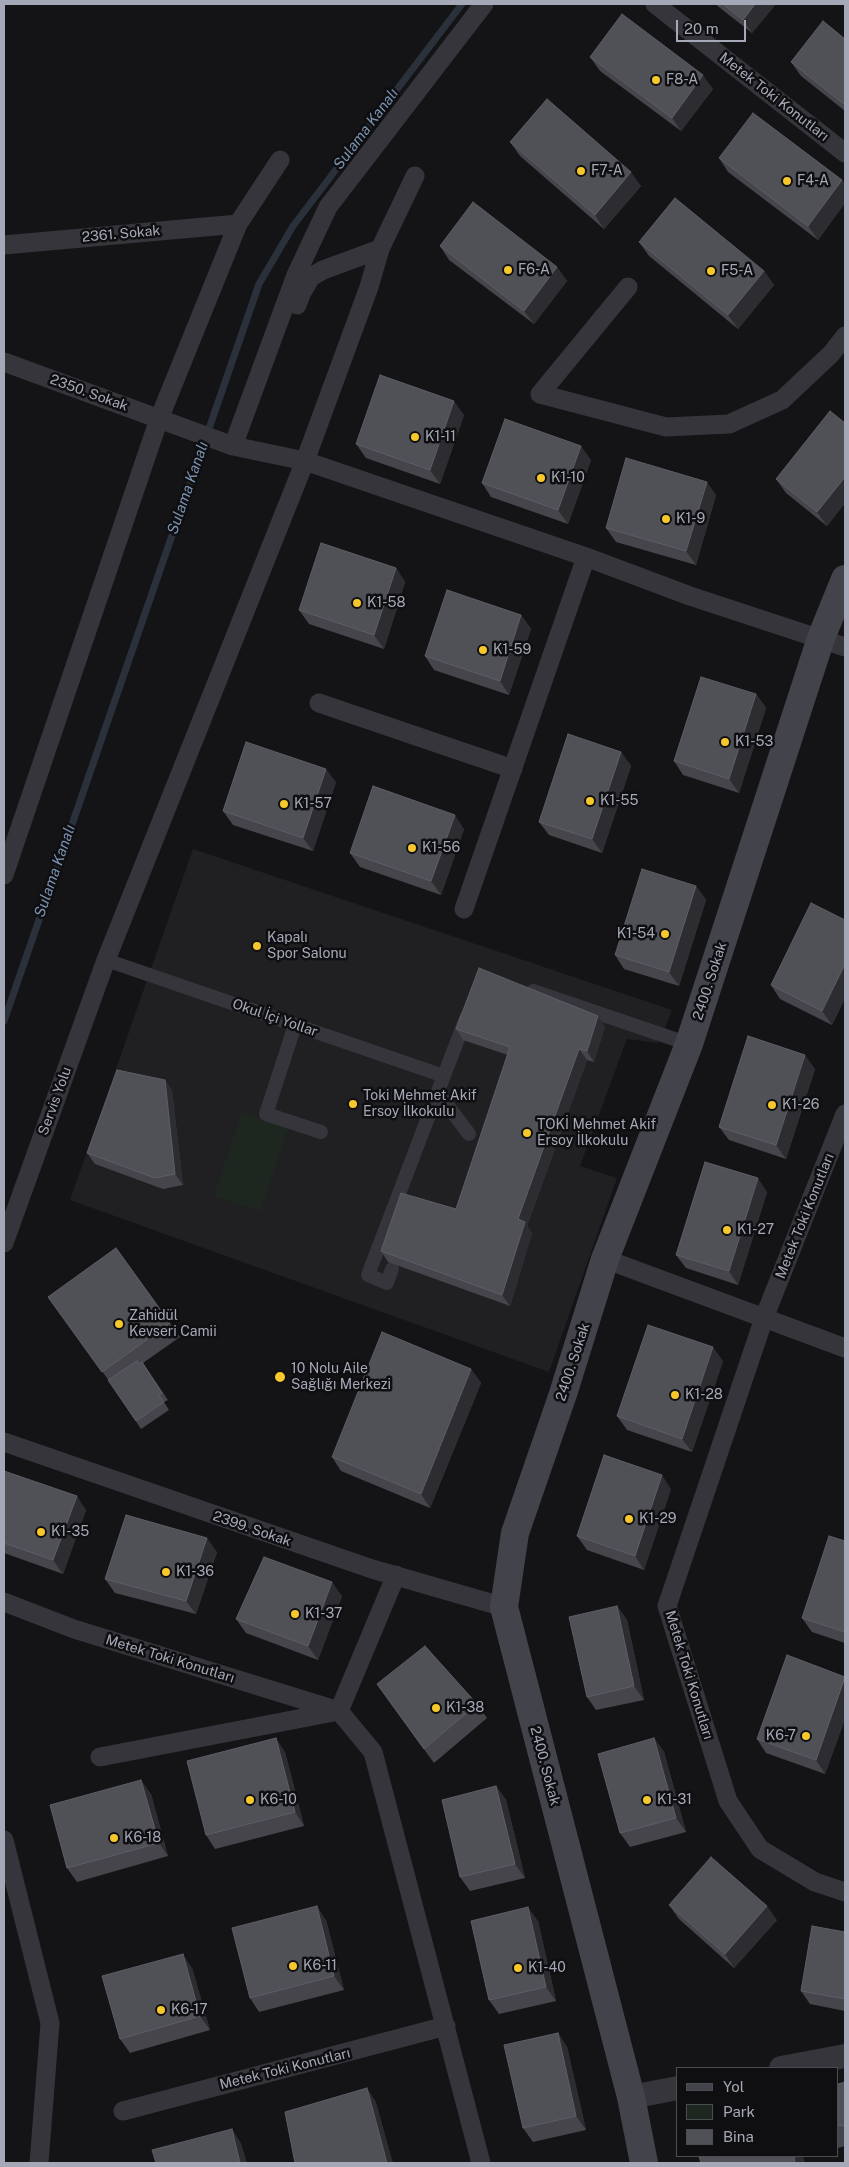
<!DOCTYPE html>
<meta charset="utf-8">
<style>
body{margin:0}
#map{position:relative;width:849px;height:2167px;overflow:hidden;background:#141416;font-family:"Public Sans",sans-serif}
canvas{display:block}
.frame{position:absolute;inset:0;border:5px solid #a5a9b7;pointer-events:none}
.legend{position:absolute;left:676px;top:2067px;width:162px;height:90px;box-sizing:border-box;background:#0f0f11;border:1px solid #4b4d53;margin:0;padding:6px 9px;list-style:none;font-size:15px;color:#a5a9b7}
.legend li{display:flex;align-items:center;gap:10px;height:25px}
.legend b{width:25px;border:1px solid #4b4d53}
.scale{position:absolute;left:676px;top:20px;width:70px;height:22px;box-sizing:border-box;border:2px solid #a5a9b7;border-top:0;padding-left:6px;font-size:15px;line-height:18px;white-space:nowrap;color:#a5a9b7;-webkit-text-stroke:4px #0f0f11;paint-order:stroke}
</style>
<div id="map">
<canvas width="849" height="2167"></canvas>
<div class="frame"></div>
<ul class="legend">
<li><b style="height:6px;background:#43444b"></b>Yol</li>
<li><b style="height:14px;background:#1e2620"></b>Park</li>
<li><b style="height:14px;background:#505057"></b>Bina</li>
</ul>
<div class="scale">20 m</div>
</div>
<script>
const ctx = document.querySelector('canvas').getContext('2d');
ctx.lineJoin = 'round';
function fill(path, color) { ctx.fillStyle = color; ctx.fill(path, 'evenodd'); }
const toPath = rows => new Path2D(rows.map(r => 'M' + r).join(''));
function stroke(path, color, width, dash) { ctx.strokeStyle = color; ctx.lineWidth = width; ctx.lineCap = dash ? 'butt' : 'round'; ctx.setLineDash(dash || []); ctx.stroke(path); }
function write(font, color, halo, rows, align = 'center') {
  ctx.font = font + ' "Public Sans",sans-serif'; ctx.lineWidth = 5; ctx.setLineDash([]); ctx.textBaseline = 'middle'; ctx.strokeStyle = halo; ctx.fillStyle = color; for (const [text, x, y, turn = 0] of rows) {
    ctx.save(); ctx.translate(x, y); ctx.rotate((+turn || 0) * Math.PI / 180); ctx.textAlign = isNaN(turn) ? turn : align; if (halo) ctx.strokeText(text, 0, 0); ctx.fillText(text, 0, 0); ctx.restore();
  }
}
fill(toPath([
 [193,849,672,1010,659,1043,627,1039,580,1166,617,1178,549,1372,70,1200]
]), '#202023');
fill(toPath([
 [242,1112,288,1128,260,1211,214,1196]
]), '#1e2620');
stroke(toPath([
 [4,1021,259,284,293,226,462,4]
]), '#2a313a', 7);
stroke(toPath([
 [106,960,444,1076],
 [533,991,689,1044],
 [295,1025,266,1114,321,1132],
 [438,1093,469,1134],
 [392,1269,387,1283,368,1275,466,1018]
]), '#35353b', 14);
stroke(toPath([
 [655,4,845,153],
 [4,245,238,224],
 [628,287,540,394,666,427,729,424,782,400,831,354,845,336],
 [297,305,302,292,311,277,323,270,380,249],
 [4,362,233,446,305,461,586,557,690,596,845,647],
 [233,446,296,275,328,207,484,4],
 [319,703,513,769],
 [4,875,159,419,238,224,280,160],
 [464,909,586,557],
 [845,1114,764,1318,667,1606,728,1801,760,1849,815,1882,845,1892],
 [4,1243,106,960,305,461,369,287,380,249,415,176],
 [605,1259,845,1348],
 [4,1442,372,1569,504,1607],
 [4,1602,74,1629,339,1711,373,1752,481,2163],
 [100,1757,339,1711,396,1575],
 [4,1840,50,2023,39,2163],
 [123,2111,446,2026]
]), '#35353b', 19);
stroke(toPath([
 [781,2068,845,2056],
 [631,2097,678,2088]
]), '#35353b', 24);
stroke(toPath([
 [644,2163,631,2097,504,1607,515,1533,563,1394,605,1259,689,1044,821,638,845,579]
]), '#43444b', 28);
fill(toPath([
 [715,4,776,4,752,33],
 [845,39,845,111,801,76,791,62],
 [590,57,713,89,681,131,600,71],
 [510,142,641,186,604,229,520,156],
 [719,158,842,180,845,184,845,203,818,240,728,172],
 [639,242,764,271,774,285,738,329,649,256],
 [440,246,557,267,567,281,534,324,449,260],
 [464,415,440,484,366,458,356,444],
 [845,423,845,503,827,526,786,493,776,479],
 [591,460,568,524,491,497,482,483],
 [716,495,696,565,616,542,606,528],
 [396,568,405,582,384,649,309,624,299,610],
 [521,615,531,629,509,695,434,670,425,656],
 [756,694,766,708,739,793,683,775,674,761],
 [621,752,631,766,602,853,549,835,539,822],
 [336,782,313,851,233,825,223,811],
 [464,829,441,895,360,867,350,853],
 [696,886,706,900,679,986,624,969,615,955],
 [845,920,845,998,832,1025,780,999,771,985],
 [605,1026,594,1062,587,1060,527,1226,532,1233,510,1306,388,1262,381,1251,456,1209,508,1055,463,1040,456,1029],
 [815,1069,786,1159,729,1140,719,1127],
 [165,1080,172,1091,183,1185,163,1189,95,1164,87,1153],
 [767,1192,738,1285,686,1268,676,1255],
 [116,1248,180,1337,143,1363,168,1400,164,1402,169,1410,141,1429,112,1385,48,1297],
 [723,1361,692,1452,627,1430,617,1416],
 [471,1369,481,1383,430,1508,341,1471,332,1457],
 [4,1471,86,1510,63,1574,4,1553],
 [671,1489,644,1570,587,1550,577,1536],
 [845,1541,845,1643,812,1632,802,1618],
 [217,1552,196,1614,115,1593,105,1579],
 [342,1596,318,1660,246,1633,236,1619],
 [617,1606,627,1620,644,1700,596,1710,587,1697],
 [845,1677,845,1719,825,1774,766,1753,757,1739],
 [377,1684,477,1704,487,1718,434,1763],
 [654,1738,664,1752,686,1832,630,1847,620,1833],
 [285,1752,304,1826,215,1849,206,1835],
 [496,1786,506,1800,525,1878,470,1891,460,1877],
 [151,1794,168,1856,77,1882,67,1868],
 [669,1905,777,1920,734,1968,679,1919],
 [326,1920,344,1990,259,2012,250,1998],
 [538,1921,556,2001,499,2014,489,2000],
 [845,1932,845,2011,810,2004,801,1991],
 [192,1968,210,2030,130,2053,120,2039],
 [558,2033,567,2047,586,2130,533,2142,523,2128],
 [845,2082,845,2146,838,2148,838,2084]
]), '#45454b');
fill(toPath([
 [755,4,776,4,752,33,743,20],
 [703,75,713,89,681,131,672,118],
 [631,172,641,186,604,229,595,215],
 [842,180,845,184,845,203,818,240,808,226],
 [557,267,567,281,534,324,524,311],
 [764,271,774,285,738,329,728,315],
 [454,401,464,415,440,484,430,470],
 [581,446,591,460,568,524,558,510],
 [845,477,845,503,827,526,817,512],
 [707,482,716,495,696,565,686,551],
 [396,568,405,582,384,649,374,635],
 [521,615,531,629,509,695,500,681],
 [756,694,766,708,739,793,729,779],
 [621,752,631,766,602,853,592,839],
 [326,769,336,782,313,851,303,838],
 [455,815,464,829,441,895,431,881],
 [696,886,706,900,679,986,669,972],
 [845,964,845,998,832,1025,822,1011],
 [598,1016,605,1026,594,1062,587,1051],
 [579,1049,587,1060,527,1226,532,1233,510,1306,502,1295,518,1219],
 [805,1055,815,1069,786,1159,776,1145],
 [165,1080,172,1091,183,1185,175,1174],
 [758,1178,767,1192,738,1285,729,1271],
 [713,1347,723,1361,692,1452,682,1439],
 [471,1369,481,1383,430,1508,421,1494],
 [662,1475,671,1489,644,1570,635,1556],
 [77,1496,86,1510,63,1574,53,1560],
 [207,1538,217,1552,196,1614,186,1601],
 [332,1582,342,1596,318,1660,308,1646],
 [617,1606,627,1620,644,1700,634,1686],
 [845,1678,845,1719,825,1774,816,1760],
 [276,1738,285,1752,304,1826,295,1812],
 [654,1738,664,1752,686,1832,676,1818],
 [141,1780,151,1794,168,1856,159,1843],
 [496,1786,506,1800,525,1878,515,1864],
 [317,1906,326,1920,344,1990,334,1976],
 [767,1906,777,1920,734,1968,725,1954],
 [528,1907,538,1921,556,2001,546,1987],
 [183,1954,192,1968,210,2030,200,2016],
 [558,2033,567,2047,586,2130,576,2116],
 [367,2088,376,2102,393,2163,387,2163],
 [232,2129,241,2143,247,2163,240,2163],
 [794,2156,803,2156,805,2163,795,2163]
]), '#2d2d31');
const building = toPath([
 [723,4,755,4,743,20,723,4],
 [622,14,703,75,672,118,590,57,622,14],
 [823,21,845,39,845,105,791,62,823,21],
 [547,99,631,172,595,215,510,142,547,99],
 [753,113,842,180,808,226,719,158,753,113],
 [675,198,764,271,728,315,639,242,675,198],
 [473,202,557,267,524,311,440,246,473,202],
 [380,375,454,401,430,470,356,444,380,375],
 [830,411,845,423,845,477,817,512,776,479,830,411],
 [505,419,581,446,558,510,482,483,505,419],
 [626,458,707,482,686,551,606,528,626,458],
 [321,543,396,568,374,635,299,610,321,543],
 [447,590,521,615,500,681,425,656,447,590],
 [701,677,756,694,729,779,674,761,701,677],
 [568,734,621,752,592,839,539,822,568,734],
 [246,742,326,769,303,838,223,811,246,742],
 [373,786,455,815,431,881,350,853,373,786],
 [642,869,696,886,669,972,615,955,642,869],
 [811,903,845,920,845,964,822,1011,771,985,811,903],
 [479,968,598,1016,587,1051,579,1049,518,1219,525,1222,502,1295,381,1251,401,1193,456,1209,510,1047,456,1029,479,968],
 [748,1036,805,1055,776,1145,719,1127,748,1036],
 [117,1070,165,1080,175,1174,155,1178,87,1153,117,1070],
 [705,1162,758,1178,729,1271,676,1255,705,1162],
 [116,1248,170,1323,102,1372,48,1297,116,1248],
 [648,1325,713,1347,682,1439,617,1416,648,1325],
 [382,1332,471,1369,421,1494,332,1457,382,1332],
 [137,1361,139,1364,142,1362,162,1393,159,1395,164,1402,136,1421,108,1380,137,1361],
 [604,1455,662,1475,635,1556,577,1536,604,1455],
 [4,1471,77,1496,53,1560,4,1543,4,1471],
 [126,1515,207,1538,186,1601,105,1579,126,1515],
 [829,1536,845,1541,845,1632,802,1618,829,1536],
 [264,1557,332,1582,308,1646,236,1619,264,1557],
 [617,1606,634,1686,587,1697,569,1617,617,1606],
 [425,1646,477,1704,424,1749,377,1684,425,1646],
 [787,1655,845,1677,816,1760,757,1739,787,1655],
 [276,1738,295,1812,206,1835,187,1761,276,1738],
 [654,1738,676,1818,620,1833,598,1754,654,1738],
 [141,1780,159,1843,67,1868,50,1805,141,1780],
 [496,1786,515,1864,460,1877,442,1800,496,1786],
 [711,1857,767,1906,725,1954,669,1905,711,1857],
 [317,1906,334,1976,250,1998,232,1928,317,1906],
 [528,1907,546,1987,489,2000,471,1921,528,1907],
 [812,1926,845,1932,845,1999,801,1991,812,1926],
 [183,1954,200,2016,120,2039,102,1976,183,1954],
 [558,2033,576,2116,523,2128,504,2045,558,2033],
 [845,2082,845,2125,838,2126,838,2084,845,2082],
 [367,2088,387,2163,295,2163,285,2112,367,2088],
 [232,2129,240,2163,156,2163,152,2150,232,2129],
 [699,2156,794,2156,795,2163,701,2163,699,2156]
]);
fill(building, '#505057');
stroke(building, '#5d5e66', 1);
for (const [x, y, r, color] of [
 [656,80,5,"#f6c82c"],
 [581,171,5,"#f6c82c"],
 [787,181,5,"#f6c82c"],
 [508,270,5,"#f6c82c"],
 [711,271,5,"#f6c82c"],
 [415,437,5,"#f6c82c"],
 [541,478,5,"#f6c82c"],
 [666,519,5,"#f6c82c"],
 [357,603,5,"#f6c82c"],
 [483,650,5,"#f6c82c"],
 [725,742,5,"#f6c82c"],
 [590,801,5,"#f6c82c"],
 [284,804,5,"#f6c82c"],
 [412,848,5,"#f6c82c"],
 [665,934,5,"#f6c82c"],
 [257,946,5,"#f6c82c"],
 [353,1104,5,"#f6c82c"],
 [772,1105,5,"#f6c82c"],
 [527,1133,5,"#f6c82c"],
 [727,1230,5,"#f6c82c"],
 [119,1324,5,"#f6c82c"],
 [280,1377,6,"#f6c82c"],
 [675,1395,5,"#f6c82c"],
 [629,1519,5,"#f6c82c"],
 [41,1532,5,"#f6c82c"],
 [166,1572,5,"#f6c82c"],
 [295,1614,5,"#f6c82c"],
 [436,1708,5,"#f6c82c"],
 [806,1736,5,"#f6c82c"],
 [250,1800,5,"#f6c82c"],
 [647,1800,5,"#f6c82c"],
 [114,1838,5,"#f6c82c"],
 [293,1966,5,"#f6c82c"],
 [518,1968,5,"#f6c82c"],
 [161,2010,5,"#f6c82c"]
]) { const dot = new Path2D(); dot.arc(x, y, r, 0, 2 * Math.PI); ctx.fillStyle = color; ctx.fill(dot); stroke(dot, '#0f0f11', 2); }
write('14px', '#a5a9b7', '#0f0f11', [
 ["F8-A",666,80],
 ["F7-A",591,171],
 ["F4-A",797,181],
 ["F6-A",518,270],
 ["F5-A",721,271],
 ["K1-11",425,437],
 ["K1-10",551,478],
 ["K1-9",676,519],
 ["K1-58",367,603],
 ["K1-59",493,650],
 ["K1-53",735,742],
 ["K1-55",600,801],
 ["K1-57",294,804],
 ["K1-56",422,848],
 ["K1-54",655,934,"right"],
 ["Kapalı",267,938],
 ["Spor Salonu",267,954],
 ["Toki Mehmet Akif",363,1096],
 ["Ersoy İlkokulu",363,1112],
 ["K1-26",782,1105],
 ["TOKİ Mehmet Akif",537,1125],
 ["Ersoy İlkokulu",537,1141],
 ["K1-27",737,1230],
 ["Zahidül",129,1316],
 ["Kevseri Camii",129,1332],
 ["10 Nolu Aile",291,1369],
 ["Sağlığı Merkezi",291,1385],
 ["K1-28",685,1395],
 ["K1-29",639,1519],
 ["K1-35",51,1532],
 ["K1-36",176,1572],
 ["K1-37",305,1614],
 ["K1-38",446,1708],
 ["K6-7",796,1736,"right"],
 ["K6-10",260,1800],
 ["K1-31",657,1800],
 ["K6-18",124,1838],
 ["K6-11",303,1966],
 ["K1-40",528,1968],
 ["K6-17",171,2010]
], 'left');
write('14px', '#a5a9b7', '#0f0f11', [
 ["Metek Toki Konutları",774,97,38],
 ["2361. Sokak",121,234,-5],
 ["2350. Sokak",89,393,20],
 ["2400. Sokak",710,981,-72],
 ["Okul İçi Yollar",275,1018,19],
 ["Servis Yolu",55,1101,-70],
 ["Metek Toki Konutları",805,1216,-68],
 ["2400. Sokak",573,1362,-72],
 ["2399. Sokak",252,1529,19],
 ["Metek Toki Konutları",170,1659,17],
 ["Metek Toki Konutları",689,1675,73],
 ["2400. Sokak",545,1766,75],
 ["Metek Toki Konutları",285,2069,-14]
]);
write('italic 15px', '#7b93b3', '#0f0f11', [
 ["Sulama Kanalı",366,129,-53],
 ["Sulama Kanalı",188,488,-71],
 ["Sulama Kanalı",55,871,-71]
]);
</script>
